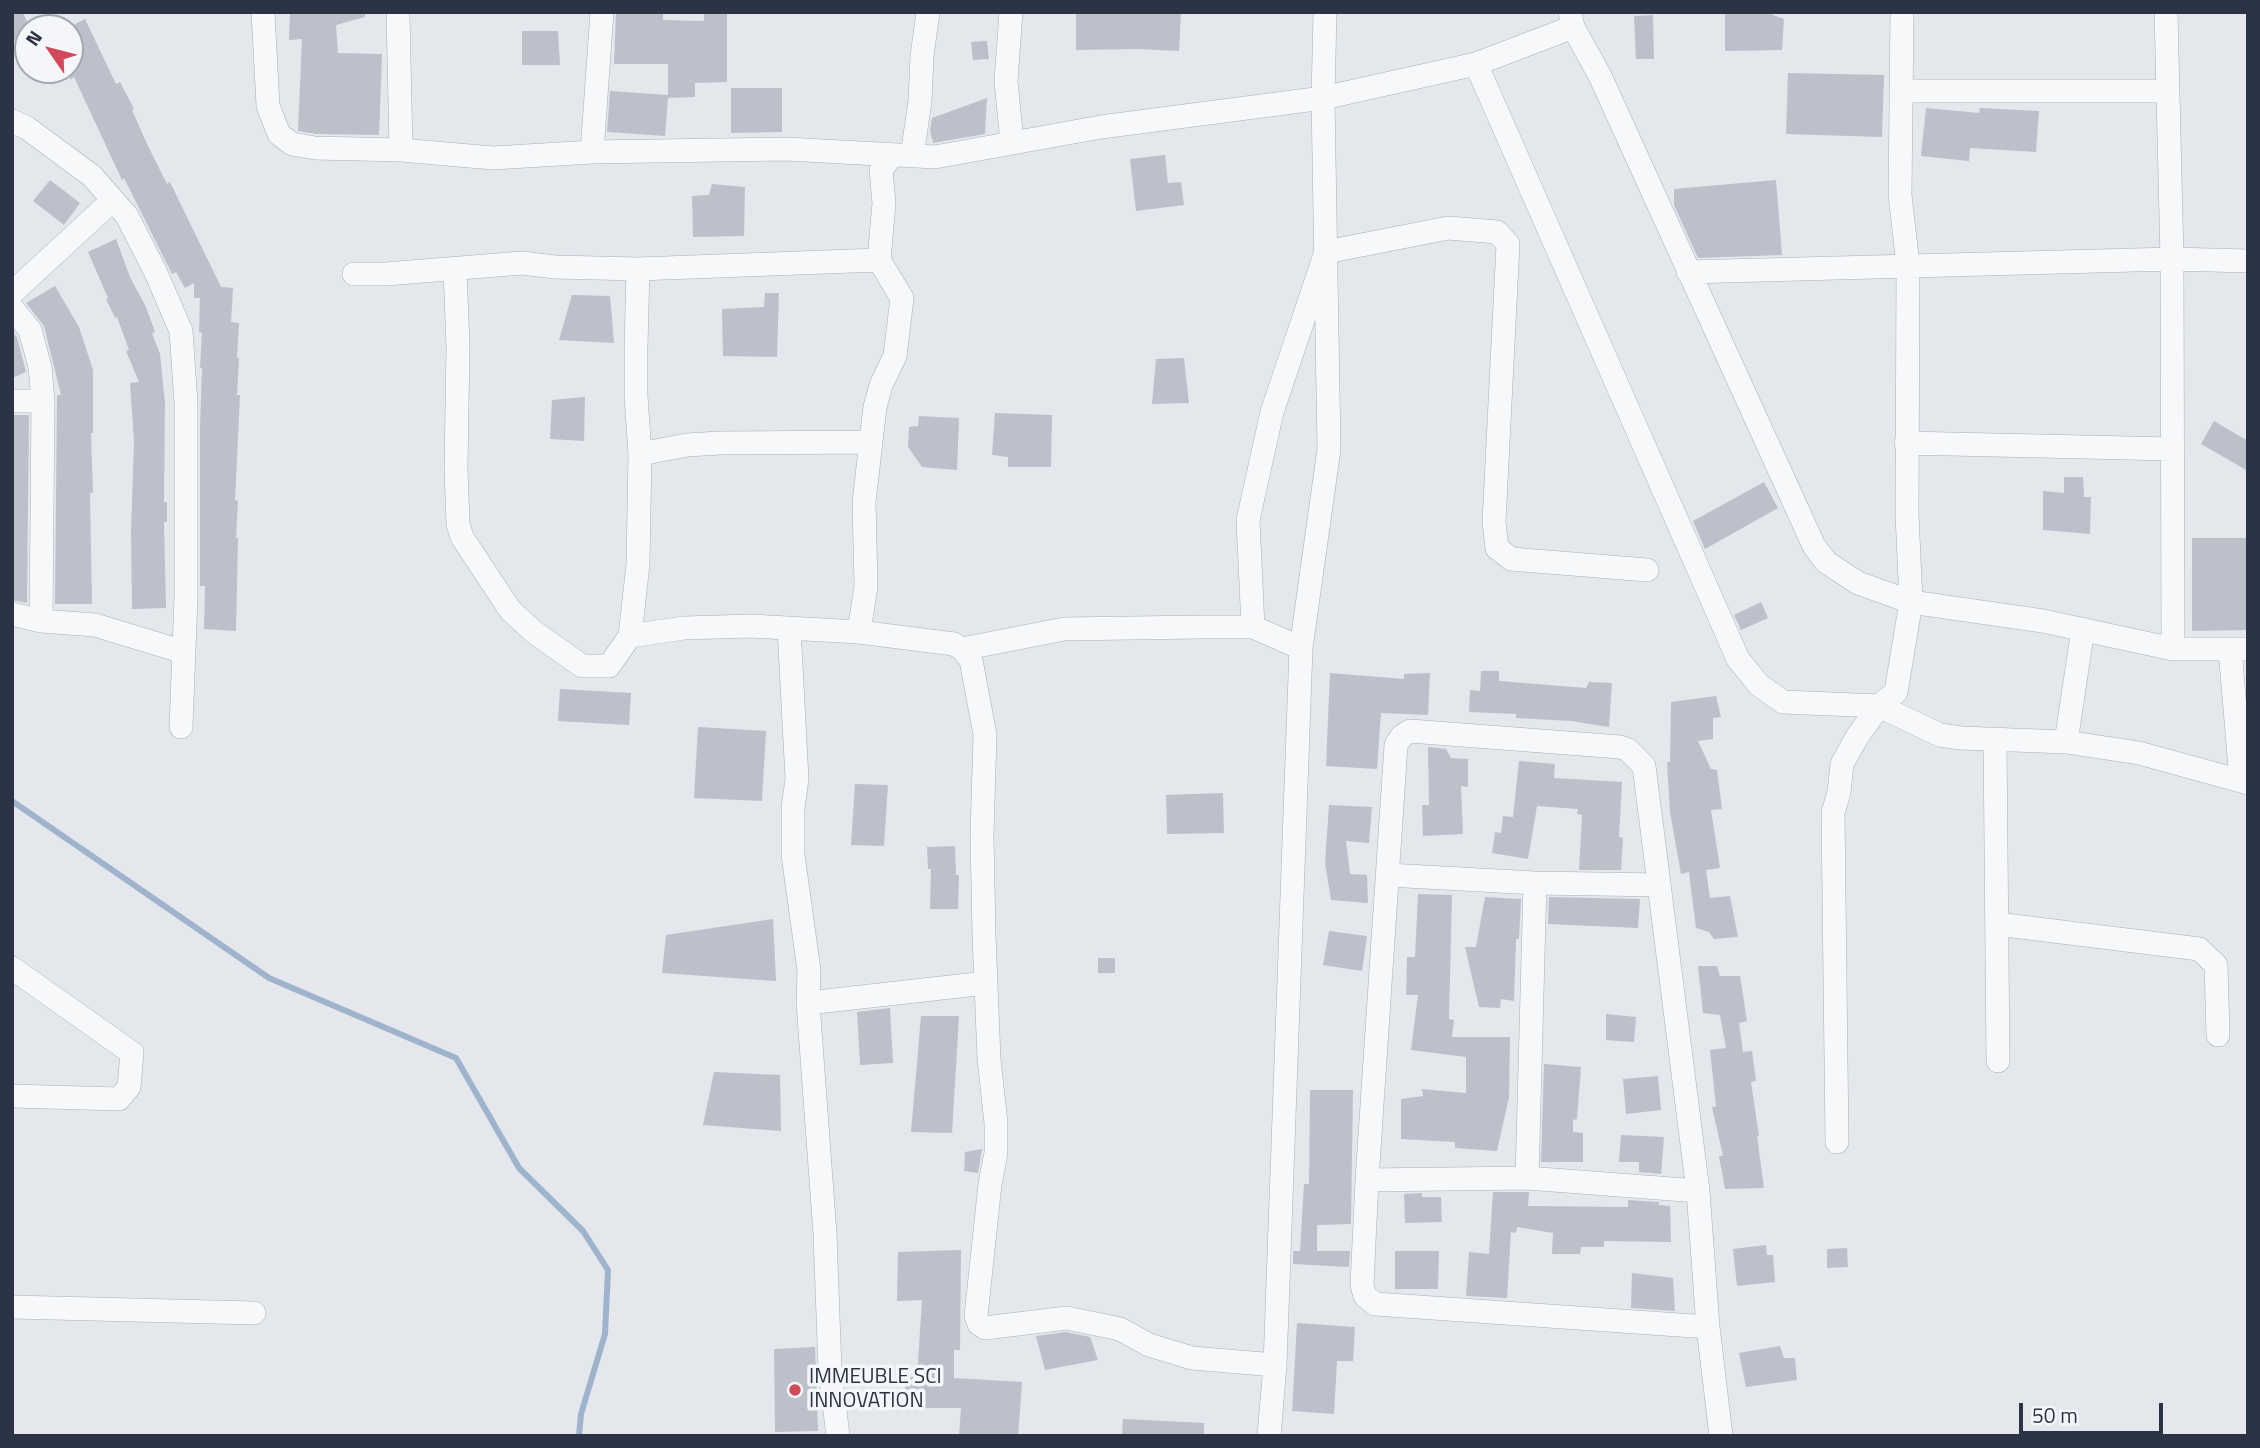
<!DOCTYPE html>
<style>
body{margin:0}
#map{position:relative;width:2260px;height:1448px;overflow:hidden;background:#e4e7ec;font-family:"Titillium Web",sans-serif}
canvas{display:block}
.frame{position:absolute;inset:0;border:14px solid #2b3445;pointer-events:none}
.north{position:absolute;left:14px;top:14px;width:70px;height:70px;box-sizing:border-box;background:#f4f6f9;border:2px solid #a4a8b1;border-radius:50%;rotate:305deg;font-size:19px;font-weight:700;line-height:28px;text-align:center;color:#2b3445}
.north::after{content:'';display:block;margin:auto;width:24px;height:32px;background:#d1495b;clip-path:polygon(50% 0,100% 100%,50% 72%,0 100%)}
.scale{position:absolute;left:2019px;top:1403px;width:144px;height:32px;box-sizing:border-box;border:4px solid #2b3445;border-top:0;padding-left:9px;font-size:21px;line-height:24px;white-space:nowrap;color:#2b3445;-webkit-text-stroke:5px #f4f6f9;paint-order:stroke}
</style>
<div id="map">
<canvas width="2260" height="1448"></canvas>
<div class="frame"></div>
<div class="north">N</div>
<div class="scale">50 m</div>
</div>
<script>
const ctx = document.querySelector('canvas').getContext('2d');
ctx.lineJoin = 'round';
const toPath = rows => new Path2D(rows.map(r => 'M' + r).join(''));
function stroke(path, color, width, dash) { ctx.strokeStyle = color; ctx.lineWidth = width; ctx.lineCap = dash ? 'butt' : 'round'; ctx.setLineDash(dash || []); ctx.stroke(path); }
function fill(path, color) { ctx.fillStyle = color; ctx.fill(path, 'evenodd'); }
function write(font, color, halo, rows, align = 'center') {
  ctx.font = font + ' "Titillium Web",sans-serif'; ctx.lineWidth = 7; ctx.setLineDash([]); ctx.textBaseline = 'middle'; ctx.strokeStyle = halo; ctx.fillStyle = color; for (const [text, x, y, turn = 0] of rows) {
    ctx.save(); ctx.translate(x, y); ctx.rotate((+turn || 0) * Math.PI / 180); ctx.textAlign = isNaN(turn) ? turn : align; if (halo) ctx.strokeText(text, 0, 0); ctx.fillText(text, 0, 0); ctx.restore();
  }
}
stroke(toPath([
 [12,801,269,978,456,1058,519,1168,583,1231,608,1270,605,1334,581,1414,579,1436]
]), '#9fb4cc', 6);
fill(toPath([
 [12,12,22,12,31,28,28,28,28,33,12,42],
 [290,12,365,12,365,17,336,25,338,53,382,54,379,135,316,134,298,131,302,39,289,40],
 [616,12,663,12,663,20,704,21,704,12,727,12,727,82,695,83,695,97,668,98,665,136,607,132,610,91,668,95,668,64,614,64],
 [1076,12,1181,12,1179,51,1138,49,1076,50],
 [1740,12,1765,12,1784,19,1782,50,1725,51,1725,14],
 [1653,15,1654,59,1636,59,1634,16],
 [85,19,116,84,120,82,134,109,132,110,147,144,167,184,170,182,221,287,233,288,231,322,239,323,237,358,239,358,237,395,240,395,235,500,238,501,236,538,238,538,236,631,204,629,205,586,200,586,200,427,202,368,200,368,202,333,199,332,200,298,194,298,194,283,185,288,176,272,172,274,124,178,122,180,74,77,70,80,70,27],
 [522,31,558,31,560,65,522,65],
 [987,41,989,59,973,60,971,42],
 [1788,73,1884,75,1882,137,1786,134],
 [731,88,782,88,782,132,731,133],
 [987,98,985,134,933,143,930,130,932,118],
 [1926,108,1979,113,1980,108,2039,111,2036,152,1970,148,1969,161,1921,156],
 [1165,155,1168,183,1181,182,1184,205,1136,211,1130,159],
 [50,180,80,203,64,225,33,201],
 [1776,180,1782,255,1698,258,1674,205,1674,189],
 [712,184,745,187,744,236,693,237,692,196,709,195],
 [116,239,130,277,146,307,155,332,152,333,160,354,165,403,164,502,167,502,167,522,164,522,166,608,132,609,131,531,134,442,130,383,139,382,126,351,129,350,117,317,115,318,106,299,108,298,88,252],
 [55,286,79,327,93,370,93,433,91,433,93,493,90,493,92,604,55,604,57,395,61,395,44,326,26,303],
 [765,293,779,293,777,357,723,356,722,309,764,307],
 [572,295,610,296,614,343,559,340],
 [12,332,17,337,26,372,12,378],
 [1184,358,1189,403,1152,404,1156,359],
 [585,397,584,441,550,439,552,400],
 [995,413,1052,415,1051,467,1008,467,1008,457,992,455],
 [12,415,29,415,27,603,12,600],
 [919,416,959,418,957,470,922,467,908,447,909,427,918,426],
 [2214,421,2248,441,2248,471,2201,444],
 [2064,477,2083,477,2084,497,2091,497,2090,534,2043,530,2043,491,2064,493],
 [1764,482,1778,508,1705,549,1693,521],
 [2192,538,2248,538,2248,630,2192,631],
 [1761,602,1768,618,1741,630,1734,615],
 [1481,671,1499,671,1499,681,1586,688,1589,682,1612,683,1609,727,1571,721,1516,718,1516,714,1469,712,1470,690,1480,691],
 [1330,673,1404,679,1404,674,1430,673,1428,715,1381,713,1377,769,1326,766],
 [560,689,631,693,629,725,558,721],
 [1716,696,1721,717,1713,718,1713,739,1698,741,1711,769,1717,770,1722,809,1711,810,1720,868,1706,870,1710,898,1730,896,1738,937,1714,939,1709,932,1696,928,1689,872,1681,874,1670,812,1667,762,1670,762,1671,702],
 [698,727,766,731,762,801,694,798],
 [1428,747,1446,749,1451,758,1468,759,1468,787,1461,786,1463,834,1423,836,1422,805,1429,805],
 [1519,761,1555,764,1554,778,1622,782,1619,837,1623,838,1621,870,1579,870,1582,815,1577,814,1578,809,1537,806,1528,859,1492,853,1495,832,1501,833,1503,816,1513,817],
 [855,784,888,785,884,846,851,845],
 [1223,793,1224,833,1167,834,1166,795],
 [1329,805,1372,807,1369,843,1346,841,1350,874,1367,875,1368,903,1331,900,1325,863],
 [955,846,956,875,959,875,958,909,930,909,931,869,928,869,927,847],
 [1418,894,1452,895,1449,1019,1454,1020,1452,1037,1510,1037,1509,1097,1497,1151,1455,1148,1455,1142,1401,1139,1401,1099,1423,1096,1422,1089,1466,1093,1466,1057,1411,1050,1418,995,1406,995,1407,957,1415,957],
 [1485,897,1521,899,1519,939,1516,939,1514,1001,1501,999,1500,1008,1479,1007,1465,947,1476,947],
 [1549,897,1640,899,1638,928,1548,924],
 [773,919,776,981,662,973,666,935],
 [1329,931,1367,936,1362,971,1323,965],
 [1098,958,1115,958,1115,973,1098,973],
 [1698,966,1717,966,1720,976,1740,976,1747,1021,1739,1023,1743,1052,1752,1051,1756,1081,1751,1082,1759,1136,1757,1136,1764,1188,1725,1189,1719,1156,1723,1156,1712,1107,1716,1106,1710,1050,1726,1048,1720,1015,1703,1013],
 [890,1008,893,1063,860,1065,857,1012],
 [1606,1014,1636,1017,1634,1042,1606,1040],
 [921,1016,959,1016,952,1133,911,1132],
 [1544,1064,1581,1067,1577,1119,1573,1120,1573,1132,1583,1133,1583,1162,1541,1162],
 [714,1072,780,1075,781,1131,703,1125],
 [1658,1076,1661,1110,1626,1114,1623,1079],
 [1310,1090,1353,1090,1351,1224,1317,1225,1317,1251,1350,1251,1349,1267,1293,1264,1293,1251,1300,1251,1304,1184,1309,1184],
 [1621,1135,1664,1137,1661,1174,1639,1172,1639,1162,1619,1162],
 [982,1149,978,1173,964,1171,965,1152],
 [1493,1192,1529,1192,1528,1206,1628,1207,1628,1200,1659,1202,1659,1205,1670,1206,1671,1242,1604,1241,1604,1247,1581,1247,1580,1254,1552,1254,1553,1233,1517,1227,1516,1233,1511,1232,1507,1298,1466,1296,1469,1252,1489,1254],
 [1422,1193,1422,1197,1441,1197,1442,1222,1405,1223,1404,1194],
 [1766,1245,1767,1255,1773,1255,1775,1282,1737,1286,1733,1249],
 [1847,1248,1848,1267,1827,1268,1827,1249],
 [961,1250,960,1350,954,1350,954,1378,1022,1382,1018,1436,959,1436,961,1408,905,1408,905,1377,917,1377,922,1300,897,1301,898,1252],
 [1395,1251,1439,1251,1438,1289,1395,1289],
 [1632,1273,1673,1278,1675,1311,1631,1308],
 [1297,1323,1355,1327,1353,1361,1337,1361,1334,1414,1292,1411],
 [1066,1332,1090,1337,1098,1360,1045,1370,1036,1336],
 [1780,1346,1784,1358,1795,1358,1797,1380,1746,1387,1739,1353],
 [815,1347,818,1431,775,1432,774,1349],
 [1123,1419,1204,1423,1204,1436,1122,1436]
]), '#bbc0ca');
const minor = toPath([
 [263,12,268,106,279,134,292,144,315,148,401,150,493,158,592,152,786,149,935,157,1101,127,1323,98,1476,64,1573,27],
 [398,12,401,150],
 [1011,12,1006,81,1012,143],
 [1570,12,1573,27,1600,76,1814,546,1826,562,1858,583,1911,602,2043,621,2173,649,2248,649],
 [1902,12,1900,195,1908,265,1907,514,1911,602,1896,692,1879,706,1940,735,1961,738,2066,742,2139,753,2248,783],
 [2166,12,2172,259,2173,649],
 [1476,64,1738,659,1759,685,1783,702,1879,706,1857,737,1842,764,1839,792,1833,813,1837,1142],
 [1901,91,2166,91],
 [12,121,27,128,92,176,127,216,156,273,181,331,186,403,186,597,181,727],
 [592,152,602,12],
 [912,156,920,101,922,56,928,12],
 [455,270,458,346,456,468,458,524,462,537,510,610,534,632,582,666,609,666,630,636,684,628,751,626,859,632,954,644,962,649,971,660,985,735,982,835,984,935,989,1059,996,1123,996,1153,990,1184,976,1316,979,1324,985,1328,1067,1318,1120,1329,1149,1345,1192,1358,1275,1365],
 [1688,272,2172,259,2248,261],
 [354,274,386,274,522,263,555,267,638,269,879,260,884,203,881,170,891,156],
 [12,293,113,200],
 [12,308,30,330,40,367,43,401,41,621],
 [12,401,43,401],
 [1906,443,2172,449],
 [640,454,687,445,720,443,871,442],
 [12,614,41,621,95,625,184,652],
 [1253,627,1248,520,1272,412,1326,252,1448,228,1497,232,1508,244,1494,522,1497,548,1511,559,1647,570],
 [789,628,797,779,793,808,793,855,809,970,808,1003,825,1234,830,1370,838,1436],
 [859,632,866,586,864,502,875,407,881,385,895,356,902,298,879,260],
 [630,636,638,564,640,454,636,396,636,347,638,269],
 [962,649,1064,629,1201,627,1253,627,1301,648],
 [2230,650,2241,779],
 [1995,739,1998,1061],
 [2066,742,2083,629],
 [1388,875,1535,883,1659,885],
 [1997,924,2199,949,2216,965,2218,1035],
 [12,968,132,1053,129,1087,119,1099,12,1096],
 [808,1003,986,983],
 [1527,1178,1535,883],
 [1367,1180,1527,1178,1698,1191],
 [12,1307,254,1313],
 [1708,1327,1375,1304,1365,1296,1362,1285,1367,1180,1396,745,1402,736,1410,731,1620,747,1628,750,1644,766,1698,1191,1708,1327,1721,1436],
 [1269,1436,1275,1365,1301,648,1329,449,1323,98,1325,12]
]);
stroke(minor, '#a9aeb7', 24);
stroke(minor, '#f7f8fa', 23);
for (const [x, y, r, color] of [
 [795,1390,7,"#d1495b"]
]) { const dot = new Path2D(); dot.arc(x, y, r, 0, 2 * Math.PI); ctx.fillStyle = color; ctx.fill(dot); stroke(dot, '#f4f6f9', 2.5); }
write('21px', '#2b3445', '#f4f6f9', [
 ["IMMEUBLE SCI",809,1378],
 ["INNOVATION",809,1402]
], 'left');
</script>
